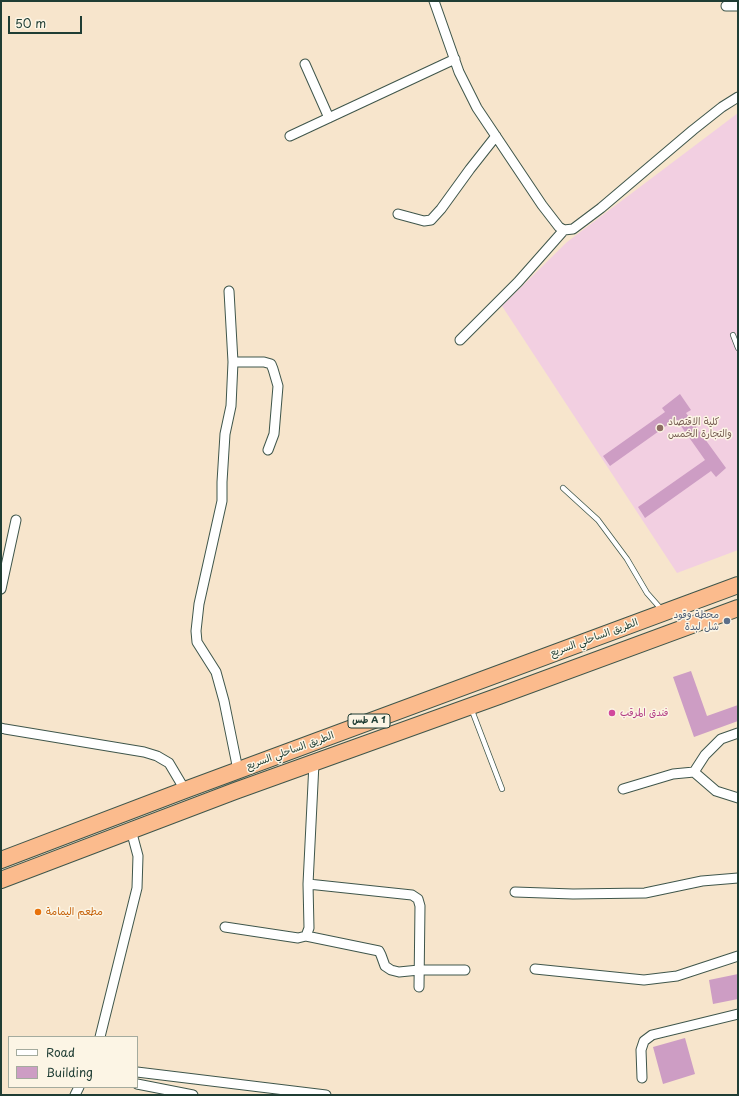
<!DOCTYPE html>
<meta charset="utf-8">
<style>
body{margin:0}
#map{position:relative;width:739px;height:1096px;overflow:hidden;background:#f7e5cc;font-family:"Playpen Sans",sans-serif}
canvas{display:block}
.frame{position:absolute;inset:0;border:2px solid #1f3d34;pointer-events:none}
.legend{position:absolute;left:8px;top:1036px;width:130px;height:52px;box-sizing:border-box;background:#fcf5e5;border:1px solid #a4ab9e;margin:0;padding:5px 7px;list-style:none;font-size:12px;color:#1f3d34}
.legend li{display:flex;align-items:center;gap:8px;height:20px}
.legend b{width:20px;border:1px solid #a4ab9e}
.scale{position:absolute;left:8px;top:16px;width:74px;height:18px;box-sizing:border-box;border:2px solid #1f3d34;border-top:0;padding-left:5px;font-size:12px;line-height:14px;white-space:nowrap;color:#1f3d34;-webkit-text-stroke:3px #fcf5e5;paint-order:stroke}
</style>
<div id="map">
<canvas width="739" height="1096"></canvas>
<div class="frame"></div>
<ul class="legend">
<li><b style="height:5px;background:#fff"></b>Road</li>
<li><b style="height:11px;background:#cd9dc4"></b>Building</li>
</ul>
<div class="scale">50 m</div>
</div>
<script>
const ctx = document.querySelector('canvas').getContext('2d');
ctx.lineJoin = 'round';
function fill(path, color) { ctx.fillStyle = color; ctx.fill(path, 'evenodd'); }
const toPath = rows => new Path2D(rows.map(r => 'M' + r).join(''));
function stroke(path, color, width, dash) { ctx.strokeStyle = color; ctx.lineWidth = width; ctx.lineCap = dash ? 'butt' : 'round'; ctx.setLineDash(dash || []); ctx.stroke(path); }
function write(font, color, halo, rows, align = 'center') {
  ctx.font = font + ' "Playpen Sans","Playpen Sans Arabic",sans-serif'; ctx.lineWidth = 3; ctx.setLineDash([]); ctx.textBaseline = 'middle'; ctx.strokeStyle = halo; ctx.fillStyle = color; for (const [text, x, y, turn = 0] of rows) {
    ctx.save(); ctx.translate(x, y); ctx.rotate((+turn || 0) * Math.PI / 180); ctx.textAlign = isNaN(turn) ? turn : align; if (halo) ctx.strokeText(text, 0, 0); ctx.fillText(text, 0, 0); ctx.restore();
  }
}
fill(toPath([
 [738,113,738,550,677,573,502,306,567,242]
]), '#f2cfe1');
fill(toPath([
 [680,394,691,410,686,413,726,468,716,477,711,471,645,518,638,507,705,460,676,419,610,466,603,456,665,412,662,408],
 [691,671,707,716,738,705,738,721,694,737,673,677],
 [738,974,738,999,713,1004,709,980],
 [685,1038,695,1074,663,1084,653,1047]
]), '#cd9dc4');
const service = toPath([
 [733,335,738,348],
 [563,488,598,520,627,559,647,593,662,610],
 [471,708,502,789]
]);
const minor = toPath([
 [434,1,459,72,477,108,542,205,559,227,564,230,573,229,601,208,693,130,722,107,738,97],
 [726,6,738,6],
 [305,64,329,118],
 [290,136,455,59],
 [398,214,424,221,431,220,441,209,470,169,496,136],
 [229,291,233,362,231,406,225,434,222,482,222,501,199,604,196,631,197,642,216,672,224,701,238,770],
 [460,340,518,282,564,230],
 [233,362,264,362,271,364,273,369,278,386,274,434,268,450],
 [1,589,16,520],
 [1,728,5,729,144,752,157,756,169,763,185,790],
 [694,772,705,755,721,739,738,733],
 [623,789,673,774,694,772,716,791,738,798],
 [308,884,412,895,418,899,420,906,419,987],
 [515,892,573,894,645,893,702,881,738,878],
 [225,927,298,938,306,936,379,951,381,955,385,966,391,970,399,972,419,970,465,970],
 [306,936,309,928,308,884,314,763],
 [535,969,644,980,677,976,738,956],
 [100,1037,137,888,138,856,131,830],
 [137,1072,326,1095],
 [642,1078,641,1050,644,1041,652,1035,738,1014],
 [137,1084,193,1095],
 [75,1095,79,1087]
]);
const trunk = toPath([
 [1,860,185,790,738,585],
 [1,880,235,791,499,696,738,608]
]);
stroke(service, '#3f564b', 6);
stroke(minor, '#3f564b', 11);
stroke(trunk, '#3f564b', 18);
stroke(service, '#fff', 4.5);
stroke(minor, '#fff', 9);
stroke(trunk, '#fbbb8d', 16);
for (const [x, y, r, color] of [
 [660,428,4,"#8d6e63"],
 [727,621,4,"#5c6f8a"],
 [612,713,4,"#d1479c"],
 [38,912,4,"#e8710a"]
]) { const dot = new Path2D(); dot.arc(x, y, r, 0, 2 * Math.PI); ctx.fillStyle = color; ctx.fill(dot); stroke(dot, '#fcf5e5', 1.5); }
for (const [x, y, w] of [
 [369,721,42]
]) { const box = new Path2D(); box.roundRect(x - w / 2, y - 7, w, 14, 3); ctx.fillStyle = '#fcf5e5'; ctx.fill(box); stroke(box, '#1f3d34', 1); }
write('bold 9px', '#1f3d34', null, [
 ["طس A 1",369,721]
]);
write('10px', '#785e54', '#fcf5e5', [
 ["كلية الاقتصاد",668,422],
 ["والتجارة الخمس",668,434]
], 'left');
write('10px', '#4e5e75', '#fcf5e5', [
 ["محطة وقود",719,615],
 ["شل لبدة",719,627]
], 'right');
write('10px', '#1f3d34', '#fcf5e5', [
 ["الطريق الساحلي السريع",594,638,-20],
 ["الطريق الساحلي السريع",290,751,-20]
]);
write('10px', '#b23c85', '#fcf5e5', [
 ["فندق المرقب",620,713]
], 'left');
write('10px', '#c56008', '#fcf5e5', [
 ["مطعم اليمامة",46,912]
], 'left');
</script>
